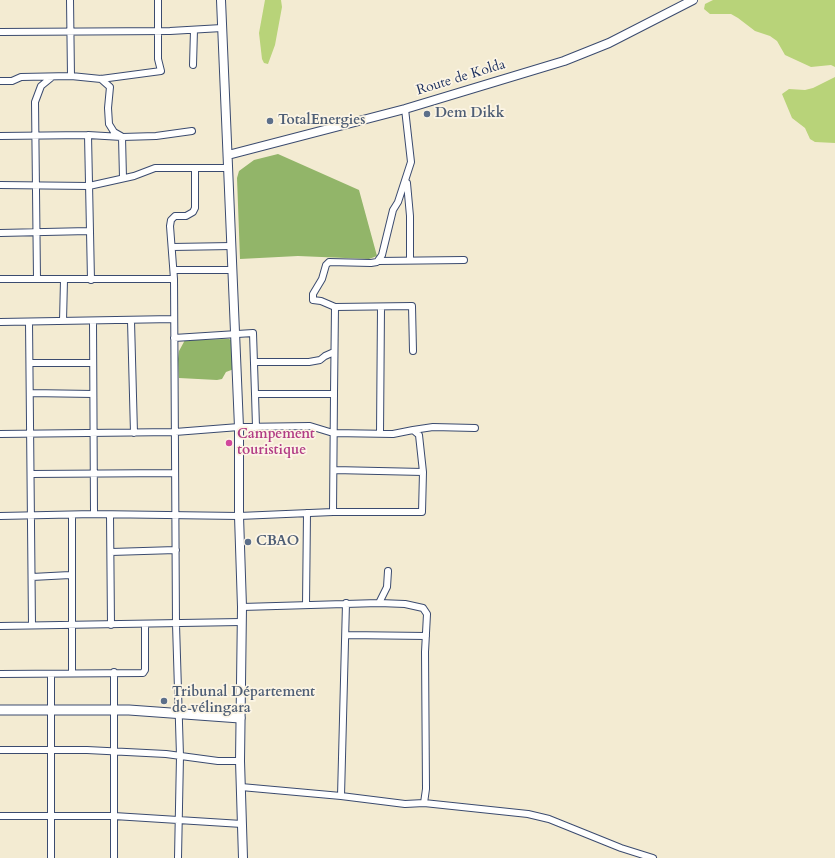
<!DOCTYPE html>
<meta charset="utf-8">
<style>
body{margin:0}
canvas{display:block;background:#f3ebd2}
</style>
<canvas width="835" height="858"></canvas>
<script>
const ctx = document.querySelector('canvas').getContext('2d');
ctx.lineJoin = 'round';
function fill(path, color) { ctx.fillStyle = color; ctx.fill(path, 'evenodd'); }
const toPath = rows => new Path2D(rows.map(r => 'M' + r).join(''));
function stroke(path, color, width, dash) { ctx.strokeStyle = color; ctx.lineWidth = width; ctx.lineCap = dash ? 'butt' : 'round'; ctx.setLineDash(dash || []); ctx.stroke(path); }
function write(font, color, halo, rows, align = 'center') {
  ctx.font = font + ' Cardo,serif'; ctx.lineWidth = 3.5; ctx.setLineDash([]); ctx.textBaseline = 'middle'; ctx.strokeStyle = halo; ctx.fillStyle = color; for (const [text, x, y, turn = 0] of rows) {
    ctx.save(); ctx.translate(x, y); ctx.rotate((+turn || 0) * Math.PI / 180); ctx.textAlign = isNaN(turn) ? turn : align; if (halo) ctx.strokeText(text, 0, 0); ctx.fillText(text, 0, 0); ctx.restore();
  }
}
fill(toPath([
 [265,0,281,0,282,7,275,45,268,64,264,63,262,59,259,33],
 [713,0,835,0,835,67,831,65,811,67,785,55,777,41,770,36,755,31,738,18,731,14,710,14,704,9,705,4],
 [835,77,835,143,815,142,810,139,805,128,792,118,782,94,789,89,805,90,813,88]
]), '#b8d379');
fill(toPath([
 [278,154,359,190,377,256,369,259,298,256,240,259,237,178,239,171,254,160],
 [229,339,233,341,234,369,226,372,222,379,217,380,179,378,178,359,179,351,185,340]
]), '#92b569');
const minor = toPath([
 [70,0,71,76],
 [0,32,170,31,222,28],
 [193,65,194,30],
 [101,79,110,87,108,108,109,124,114,132,121,136],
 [0,81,12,81,21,77,71,76,101,79,161,71,158,59,158,0],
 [405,109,411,162,398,202,393,210,382,255,377,262,371,263,329,262,326,265,322,279,313,294,313,300,321,301,335,307,412,306,413,351],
 [88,135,91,280],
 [0,136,88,135,122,137,156,136,192,131],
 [122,137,123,178],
 [407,183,410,216,410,260],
 [0,185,89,186,134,176,155,168,229,168],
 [0,233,89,231],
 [172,247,232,246],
 [378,261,464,260],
 [174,270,233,270],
 [0,279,174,279],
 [37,279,35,102,41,86,52,77],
 [63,321,64,280],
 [131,321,134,433],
 [0,322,174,319],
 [29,322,32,625],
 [93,322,94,514],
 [174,338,253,333,255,394,334,394,335,307],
 [255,362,309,362,320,360,325,356,334,352],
 [30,363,93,363],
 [30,393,93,394],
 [255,394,256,427],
 [413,430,433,427,475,428],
 [0,434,175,432,239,427,310,426,333,433,393,434,413,430,419,435,423,472,334,470],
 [380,434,381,307],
 [31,474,175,473],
 [333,512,334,394],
 [72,515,72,673],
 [110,515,111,625],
 [0,516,94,514,239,516,333,512,422,512,423,472],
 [111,552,176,550],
 [32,577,70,575],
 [379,603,387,587,388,571],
 [306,605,307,513],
 [242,607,379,603,405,604,423,608,427,614,425,652,426,789,424,803],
 [0,626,241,622],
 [346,635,426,636],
 [114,672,114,858],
 [0,674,143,673,145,670,145,625],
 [51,674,51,858],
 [0,750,87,750,166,754,218,761,240,761],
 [241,787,341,796,405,804,424,803,528,814,549,819,621,848,653,858],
 [341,796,346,603],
 [0,816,114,816,242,824],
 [178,858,180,756,176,624,174,279,170,226,171,220,175,216,186,216,193,212,195,208,195,168]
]);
const major = toPath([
 [221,0,239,427,239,516,242,607,240,761,243,858],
 [228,155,405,109,564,61,609,43,693,0]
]);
const highway = toPath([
 [0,710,129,710,240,718]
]);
stroke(minor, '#3b4b6f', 8);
stroke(major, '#3b4b6f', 10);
stroke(highway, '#3b4b6f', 11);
stroke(minor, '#fff', 6);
stroke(major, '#fff', 8);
stroke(highway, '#fff', 9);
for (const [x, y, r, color] of [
 [427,114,4,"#5c6f8a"],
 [270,121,4,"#5c6f8a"],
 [229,443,4,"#d1479c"],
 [248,542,4,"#5c6f8a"],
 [164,701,4,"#5c6f8a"]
]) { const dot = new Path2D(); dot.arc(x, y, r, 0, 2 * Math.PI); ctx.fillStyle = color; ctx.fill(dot); stroke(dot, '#fcf5e5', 1.5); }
write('14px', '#1b2f5e', '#fcf5e5', [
 ["Route de Kolda",461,78,-17]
]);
write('bold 14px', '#4e5e75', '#fcf5e5', [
 ["Dem Dikk",435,114],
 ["TotalEnergies",278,121],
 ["CBAO",256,542],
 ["Tribunal Département",172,693],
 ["de vélingara",172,709]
], 'left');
write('bold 14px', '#b23c85', '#fcf5e5', [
 ["Campement",237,435],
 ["touristique",237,451]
], 'left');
</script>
